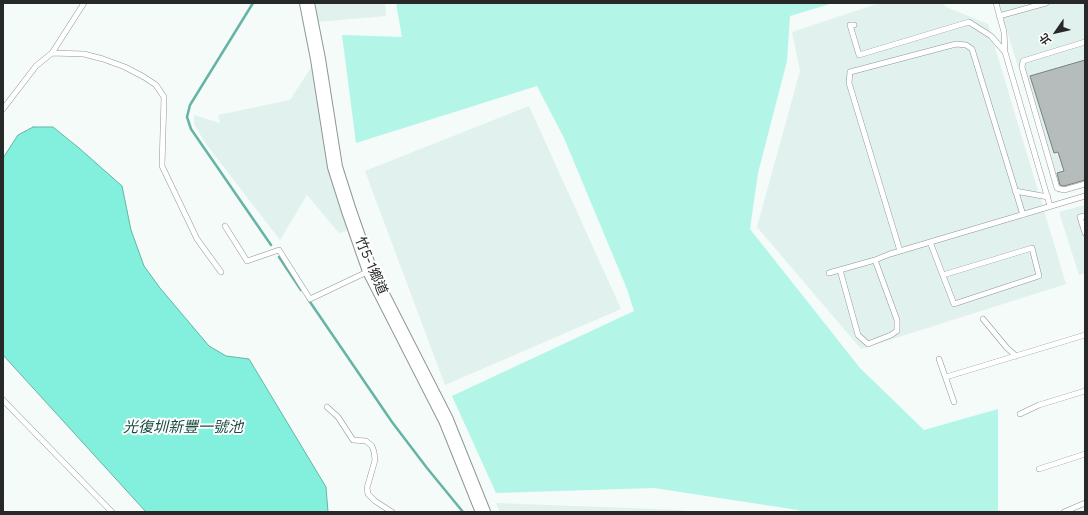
<!DOCTYPE html>
<meta charset="utf-8">
<style>
body{margin:0}
#map{position:relative;width:1088px;height:515px;overflow:hidden;background:#f4fbf9;font-family:Figtree,"Noto Sans TC",sans-serif}
canvas{display:block}
.frame{position:absolute;inset:0;border:4px solid #262928;pointer-events:none}
.north{position:absolute;left:1036px;top:12px;width:40px;height:40px;-webkit-text-stroke:3px #fff;paint-order:stroke;rotate:236deg;font-size:11px;font-weight:700;line-height:16px;text-align:center;color:#262928}
.north::after{content:'';display:block;margin:auto;width:14px;height:18px;background:#262928;clip-path:polygon(50% 0,100% 100%,50% 72%,0 100%)}
</style>
<div id="map">
<canvas width="1088" height="515"></canvas>
<div class="frame"></div>
<div class="north">北</div>
</div>
<script>
const ctx = document.querySelector('canvas').getContext('2d');
ctx.lineJoin = 'round';
function fill(path, color) { ctx.fillStyle = color; ctx.fill(path, 'evenodd'); }
const toPath = rows => new Path2D(rows.map(r => 'M' + r).join(''));
function stroke(path, color, width, dash) { ctx.strokeStyle = color; ctx.lineWidth = width; ctx.lineCap = dash ? 'butt' : 'round'; ctx.setLineDash(dash || []); ctx.stroke(path); }
function write(font, color, halo, rows, align = 'center') {
  ctx.font = font + ' Figtree,"Noto Sans TC",sans-serif'; ctx.lineWidth = 4; ctx.setLineDash([]); ctx.textBaseline = 'middle'; ctx.strokeStyle = halo; ctx.fillStyle = color; for (const [text, x, y, turn = 0] of rows) {
    ctx.save(); ctx.translate(x, y); ctx.rotate((+turn || 0) * Math.PI / 180); ctx.textAlign = isNaN(turn) ? turn : align; if (halo) ctx.strokeText(text, 0, 0); ctx.fillText(text, 0, 0); ctx.restore();
  }
}
fill(toPath([
 [315,3,385,3,386,16,317,22],
 [880,3,942,3,946,7,988,24,1066,284,861,349,757,227,800,71,792,32],
 [998,3,1085,3,1085,186,1058,193],
 [312,66,347,231,339,233,307,195,280,240,206,144,194,124,194,115,220,123,218,115,290,100],
 [529,106,621,309,445,385,365,171],
 [1085,205,1085,273,1079,275,1059,212],
 [496,503,681,510,689,512,500,512]
]), '#e1f1ed');
fill(toPath([
 [396,3,833,3,790,16,787,61,758,173,750,229,860,368,924,430,998,409,998,510,1003,512,802,512,798,510,654,488,496,493,452,396,634,311,627,289,564,138,537,86,356,143,342,35,402,37]
]), '#b3f6e8');
const water = toPath([
 [33,127,53,127,79,148,122,186,131,230,144,266,160,288,209,346,226,356,249,359,326,487,328,512,146,512,3,355,3,158,18,135,33,127]
]);
fill(water, '#82f0dc');
stroke(water, '#66b4a6', 1);
stroke(toPath([
 [253,3,190,105,187,117,191,129,271,245],
 [279,257,301,290],
 [308,299,392,422,427,468,463,512]
]), '#66b4a6', 2.5);
const building = toPath([
 [1085,60,1085,180,1064,186,1060,185,1057,173,1064,171,1058,152,1054,153,1030,76,1085,60]
]);
fill(building, '#b6bcbb');
stroke(building, '#7a807e', 1);
const lane = toPath([
 [996,3,1004,32,1005,52],
 [999,16,1046,3],
 [854,25,850,25,859,55,969,22,991,36,1005,52,1050,206],
 [1085,42,1023,61,1022,67,1057,188,1064,190,1085,184],
 [52,53,84,54,103,59,125,67,144,77,156,85,164,97,162,166,197,239,221,272],
 [3,109,36,66,52,53,84,3],
 [1015,191,1048,197],
 [1085,216,1080,217,1085,233],
 [225,226,247,261,279,250,310,299,369,271],
 [930,242,954,304,1039,276,1032,248,943,275],
 [900,251,849,83,850,72,956,44,966,45,972,49,1023,215],
 [840,270,858,335,868,344,891,335,897,331,897,320,875,260],
 [829,273,875,260,890,254,1085,196],
 [983,319,1007,348,1016,356],
 [939,359,954,402],
 [946,377,1085,335],
 [3,400,112,512],
 [327,407,338,417,353,440,366,441,372,446,374,452,375,460,367,488,368,494,375,501,392,512],
 [1020,414,1039,405,1085,391],
 [1039,469,1085,454],
 [1064,512,1085,503]
]);
const secondary = toPath([
 [307,3,318,59,335,167,349,211,370,271,446,420,483,512]
]);
stroke(lane, '#919796', 6);
stroke(secondary, '#919796', 16);
stroke(lane, '#fff', 5);
stroke(secondary, '#fff', 14);
write('14px', '#262928', '#fff', [
 ["竹5-1鄉道",371,266,67]
]);
write('italic 15px', '#1a4b43', '#fff', [
 ["光復圳新豐一號池",183,428]
]);
</script>
